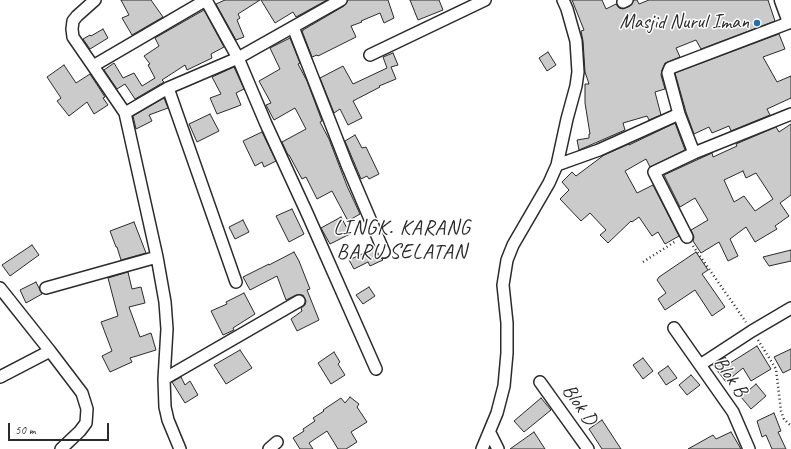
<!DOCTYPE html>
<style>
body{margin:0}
#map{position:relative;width:791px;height:449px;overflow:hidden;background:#fff;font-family:Caveat,sans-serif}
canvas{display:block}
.scale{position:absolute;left:8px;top:423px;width:101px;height:18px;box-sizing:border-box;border:2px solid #2b2b2b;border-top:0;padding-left:5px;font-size:12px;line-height:14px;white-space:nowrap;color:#2b2b2b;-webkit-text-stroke:3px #fff;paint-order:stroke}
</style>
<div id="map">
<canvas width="791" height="449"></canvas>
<div class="scale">50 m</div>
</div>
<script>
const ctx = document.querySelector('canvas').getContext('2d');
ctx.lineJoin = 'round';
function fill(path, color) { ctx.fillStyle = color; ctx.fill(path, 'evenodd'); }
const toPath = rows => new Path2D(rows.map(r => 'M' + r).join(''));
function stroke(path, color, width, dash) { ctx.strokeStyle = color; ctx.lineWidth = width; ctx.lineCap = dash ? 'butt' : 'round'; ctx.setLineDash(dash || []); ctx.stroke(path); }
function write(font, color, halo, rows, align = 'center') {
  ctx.font = font + ' Caveat,sans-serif'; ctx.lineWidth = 3; ctx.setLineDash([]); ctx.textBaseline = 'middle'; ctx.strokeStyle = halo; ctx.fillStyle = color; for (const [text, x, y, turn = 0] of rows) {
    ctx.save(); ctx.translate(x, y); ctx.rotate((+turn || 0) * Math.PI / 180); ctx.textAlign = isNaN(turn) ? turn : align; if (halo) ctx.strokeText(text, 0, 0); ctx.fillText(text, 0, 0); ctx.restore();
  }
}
const building = toPath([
 [121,0,151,0,163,17,132,35,122,18,129,15,121,0],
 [225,0,260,0,238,14,240,18,237,20,244,37,236,40,216,4,225,0],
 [261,0,327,0,296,17,293,12,275,23,261,0],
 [348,0,388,0,394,18,384,23,380,13,361,21,362,22,351,26,356,37,318,56,317,55,312,57,302,31,303,31,303,30,344,6,348,0],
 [410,0,439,0,443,10,418,20,410,0],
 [572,0,602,0,606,9,616,4,619,8,623,9,630,6,634,0,637,0,639,4,649,0,768,0,775,21,701,49,696,40,676,48,680,57,665,63,662,70,661,75,665,89,655,92,661,115,649,120,647,116,623,123,625,130,579,150,577,140,589,138,589,134,590,134,585,103,585,84,589,84,585,72,583,41,581,31,584,30,572,0],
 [204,10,224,47,211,54,212,58,187,70,185,65,162,80,164,82,135,99,125,84,117,89,104,70,114,63,123,78,134,73,142,86,155,78,148,65,150,64,144,56,159,46,155,38,204,10],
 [103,29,108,38,90,49,83,39,90,35,91,36,103,29],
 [779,34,785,49,763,57,777,82,791,76,791,98,767,109,770,115,731,131,729,126,712,133,709,127,694,134,686,112,675,73,779,34],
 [290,38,300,63,298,64,307,81,322,121,320,122,329,139,347,186,360,214,348,221,332,191,317,199,306,177,302,179,289,155,288,155,282,142,306,129,295,108,274,120,266,105,271,103,259,81,280,69,270,48,290,38],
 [548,52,556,65,547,71,539,58,548,52],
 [393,53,398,65,391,67,396,79,379,86,380,87,353,101,362,118,348,125,340,109,334,113,320,78,343,66,353,84,387,68,383,57,393,53],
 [64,65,76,83,90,74,105,97,103,98,108,105,94,114,87,102,69,116,57,101,61,98,47,77,64,65],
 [234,67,244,89,236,93,241,105,217,114,210,98,221,94,212,77,234,67],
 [164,98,168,108,149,115,152,121,136,129,133,116,164,98],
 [210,114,219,131,197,142,189,124,210,114],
 [675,123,685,150,650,167,646,159,625,171,637,193,653,185,679,236,665,244,658,232,652,236,639,217,632,222,631,221,608,243,600,235,606,230,590,213,581,221,560,199,569,190,562,182,572,172,576,176,604,155,629,144,629,145,675,123],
 [791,124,791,195,780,203,789,216,775,226,777,229,755,242,746,227,730,239,738,256,728,261,719,242,701,253,693,241,694,237,691,230,708,220,695,198,680,207,664,175,712,153,713,157,737,146,736,144,776,127,779,132,791,124],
 [743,171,746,178,756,173,773,199,755,211,744,196,734,202,724,180,743,171],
 [262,132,276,161,264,167,262,162,255,166,243,141,262,132],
 [355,135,362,148,366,147,379,174,369,179,367,176,361,179,345,141,355,135],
 [292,209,304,234,289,242,276,216,292,209],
 [341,217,350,234,330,244,321,228,341,217],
 [243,220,249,232,235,239,229,227,243,220],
 [134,222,146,253,121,260,117,247,116,247,110,231,134,222],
 [32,245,39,255,10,276,2,265,32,245],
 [375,248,378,255,383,260,370,266,368,262,354,269,349,260,375,248],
 [791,250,791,261,769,266,763,257,791,250],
 [294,252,299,261,310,289,307,290,319,320,297,331,291,319,302,311,301,308,305,305,306,301,303,295,296,295,286,300,277,276,250,290,243,277,269,264,269,265,294,252],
 [696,252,708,270,702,274,725,307,712,316,695,290,665,310,658,299,666,293,657,280,659,277,696,252],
 [128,272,132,289,141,287,145,303,129,307,140,337,151,333,156,350,130,358,132,362,110,372,102,356,112,351,101,322,118,316,108,278,128,272],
 [36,282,42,294,26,303,20,290,36,282],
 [369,287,375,296,363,304,356,295,369,287],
 [244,293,255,314,233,328,234,330,223,335,211,311,227,304,226,302,244,293],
 [757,346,771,369,751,381,743,368,726,382,713,365,725,357,730,363,757,346],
 [791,349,791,369,783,373,774,357,791,349],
 [240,350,252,368,226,384,214,365,240,350],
 [334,352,340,362,338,364,345,375,331,384,318,363,334,352],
 [643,358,653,371,643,379,633,365,643,358],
 [668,366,677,378,666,385,658,373,668,366],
 [691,375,700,385,687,395,679,385,691,375],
 [181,377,185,385,190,381,198,395,185,403,172,382,181,377],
 [756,384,766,396,751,409,741,397,756,384],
 [350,397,359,404,357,407,367,422,351,432,357,442,346,449,338,449,327,431,309,443,313,449,300,449,293,438,304,431,303,429,315,421,313,418,324,411,323,410,341,398,345,403,350,397],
 [541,398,551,410,524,432,514,421,541,398],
 [774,413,781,431,778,432,786,449,772,449,766,435,762,437,757,421,774,413],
 [602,420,621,449,602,449,589,429,602,420],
 [534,432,545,449,510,449,534,432],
 [731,432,741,449,688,449,713,435,716,439,731,432]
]);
fill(building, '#cbcbcb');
stroke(building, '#2b2b2b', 1);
const street = toPath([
 [206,0,238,58,266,124,307,213,376,369],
 [623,2,627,0],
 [293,27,347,165,384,252],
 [370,55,485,0],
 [93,66,73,37,72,29,73,21,77,16,95,0],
 [168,88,236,282],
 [125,113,168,88,238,58,341,0],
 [694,153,679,114,668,73,670,68,791,22],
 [557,165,599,150,679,114],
 [687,237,654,172,694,153,791,114],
 [0,288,50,351,0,377],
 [46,288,157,257],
 [674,328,733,412,749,449],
 [50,351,82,393,87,409,86,423,80,431,61,449],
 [700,365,752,331,791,308],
 [164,379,299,301],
 [540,382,588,449],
 [490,433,498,449],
 [180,449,168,420,165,407,164,379,167,329,165,302,157,257,125,113,93,66,206,0],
 [269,449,277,442],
 [482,449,497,413,504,386,507,353,507,323,503,285,507,260,513,245,549,183,557,165,567,119,576,86,578,72,576,41,567,9,563,0]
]);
const primary = toPath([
 [784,0,791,19]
]);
stroke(street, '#2b2b2b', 14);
stroke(primary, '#2b2b2b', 21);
stroke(toPath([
 [693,246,746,322],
 [643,262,676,241],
 [758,340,776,369,781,411,784,419,791,426]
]), '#2b2b2b', 2.5, [1, 3]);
stroke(street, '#fff', 11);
stroke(primary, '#fff', 18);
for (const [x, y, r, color] of [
 [757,23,4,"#1f6fb2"]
]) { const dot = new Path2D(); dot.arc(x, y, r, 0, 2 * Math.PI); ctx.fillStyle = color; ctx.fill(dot); stroke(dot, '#fff', 1.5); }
write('20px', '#2b2b2b', '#fff', [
 ["Masjid Nurul Iman",749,23]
], 'right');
write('20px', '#2b2b2b', '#fff', [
 ["Blok B",730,377,55],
 ["Blok D",579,405,55]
]);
ctx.letterSpacing = '1px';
write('21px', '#2b2b2b', '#fff', [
 ["LINGK. KARANG",402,228],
 ["BARU SELATAN",402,252]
]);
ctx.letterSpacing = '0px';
</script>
